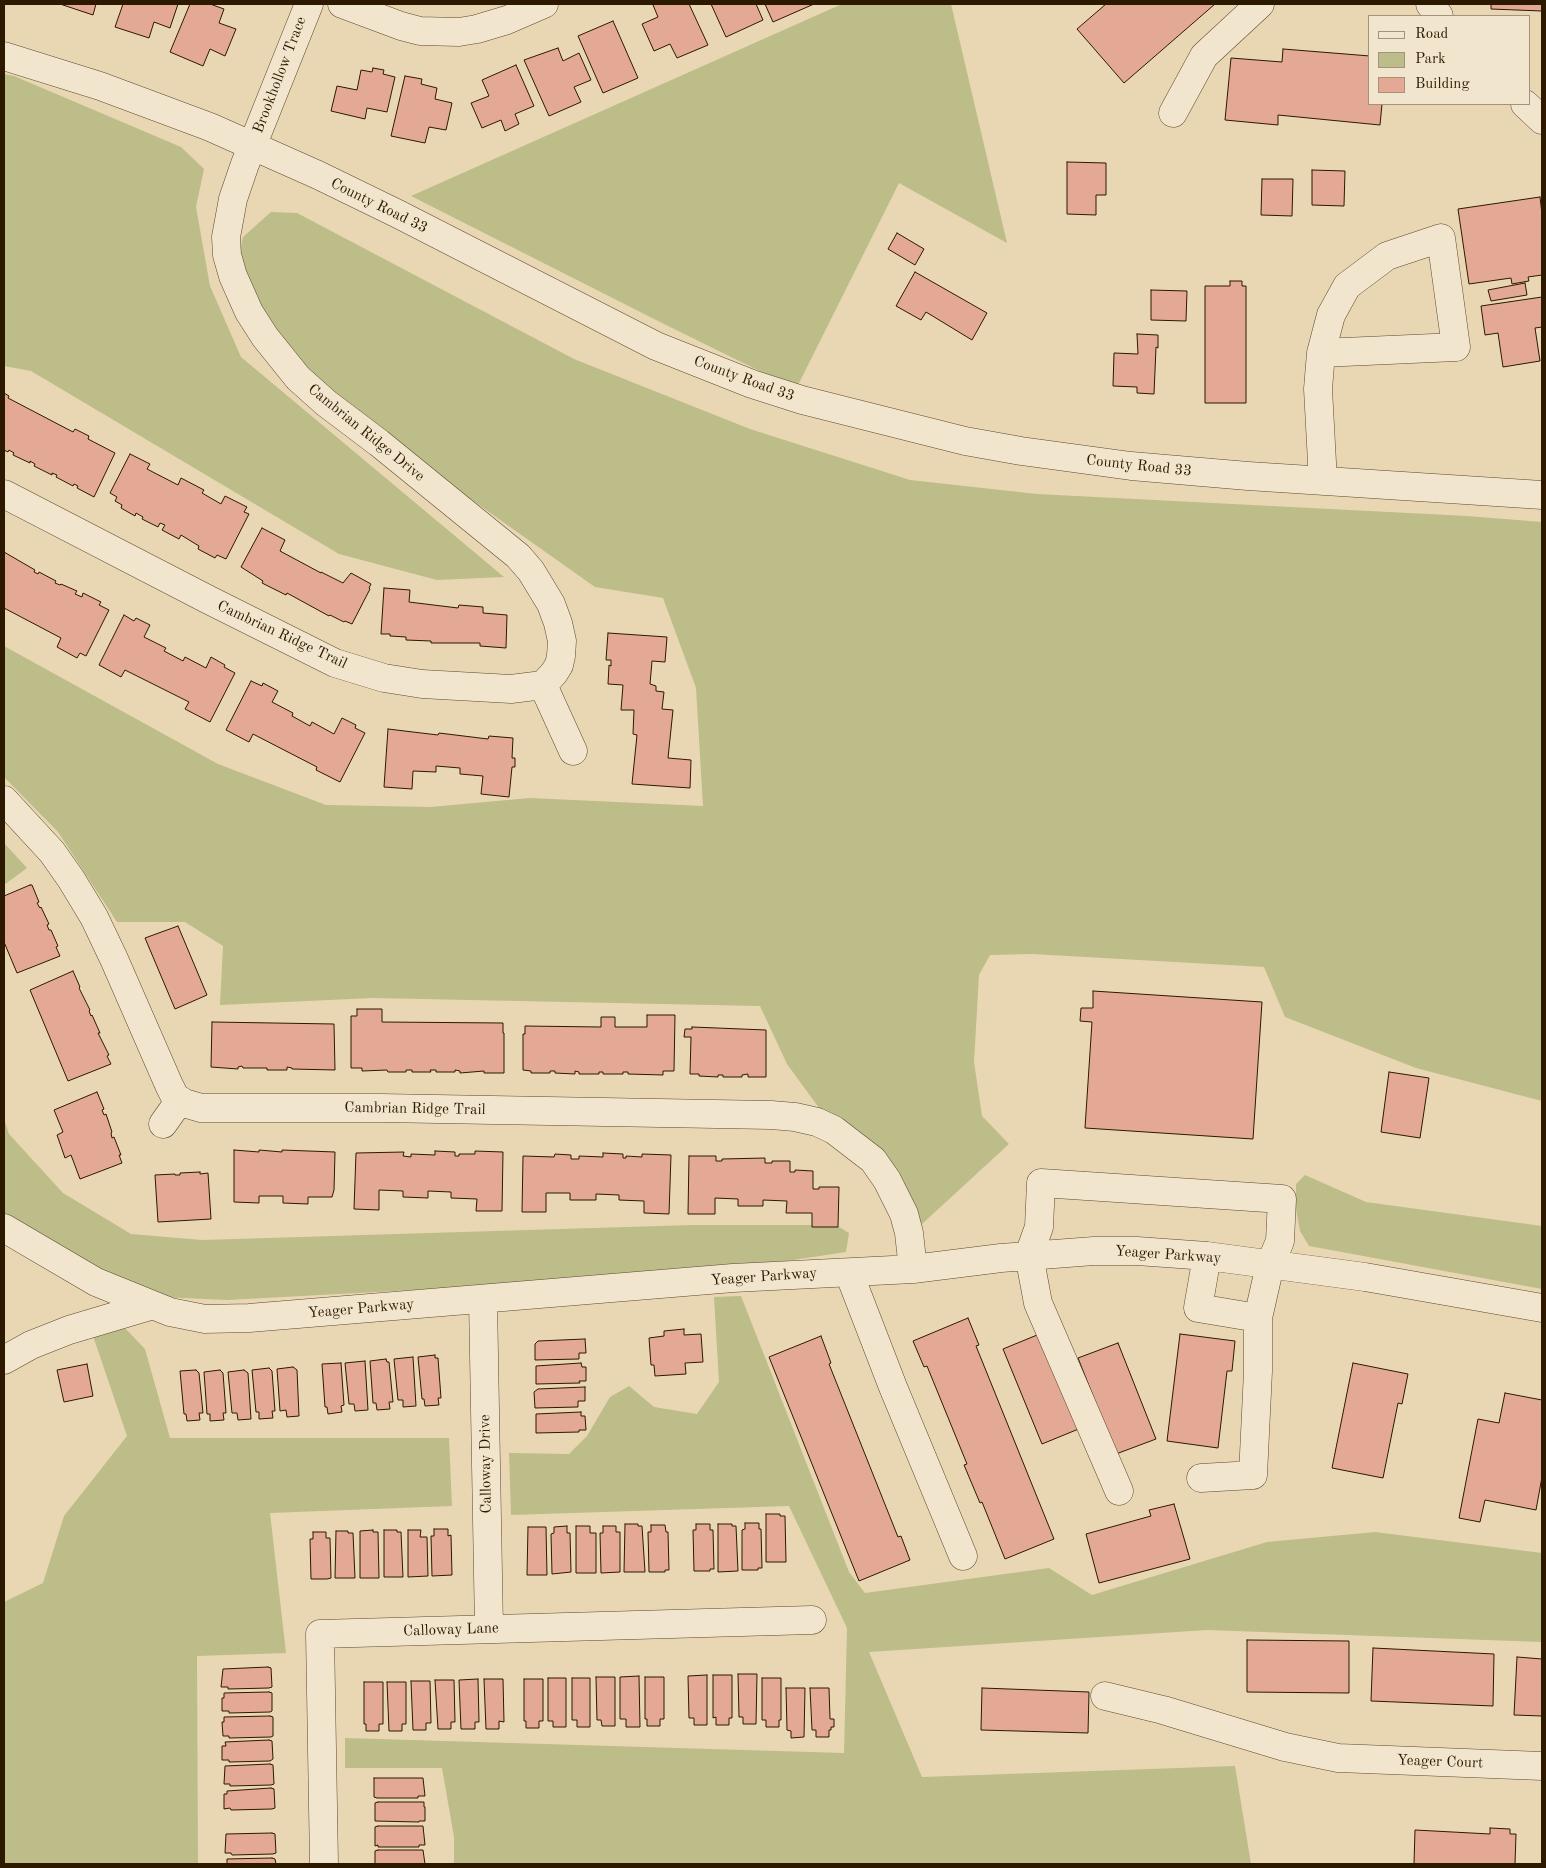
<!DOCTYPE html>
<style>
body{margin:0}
#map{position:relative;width:1546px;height:1868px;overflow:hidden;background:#e9d7b3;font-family:"Old Standard TT",serif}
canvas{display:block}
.frame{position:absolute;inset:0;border:5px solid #2d1800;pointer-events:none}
.legend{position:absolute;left:1368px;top:15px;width:162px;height:90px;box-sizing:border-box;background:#f1e5ce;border:1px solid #a3937c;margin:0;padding:6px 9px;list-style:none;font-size:15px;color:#2d1800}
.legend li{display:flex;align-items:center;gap:10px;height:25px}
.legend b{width:25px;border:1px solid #a3937c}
</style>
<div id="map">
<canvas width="1546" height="1868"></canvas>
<div class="frame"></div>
<ul class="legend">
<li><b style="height:6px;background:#f1e5ce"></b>Road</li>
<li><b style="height:14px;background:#bcbd88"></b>Park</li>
<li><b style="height:14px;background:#e4a994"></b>Building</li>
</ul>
</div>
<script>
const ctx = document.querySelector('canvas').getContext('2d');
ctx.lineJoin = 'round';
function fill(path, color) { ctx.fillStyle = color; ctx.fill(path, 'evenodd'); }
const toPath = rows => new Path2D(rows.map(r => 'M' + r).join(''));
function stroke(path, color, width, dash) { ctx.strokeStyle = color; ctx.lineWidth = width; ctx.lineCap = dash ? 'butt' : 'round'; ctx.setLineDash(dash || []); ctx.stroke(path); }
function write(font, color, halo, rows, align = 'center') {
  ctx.font = font + ' "Old Standard TT",serif'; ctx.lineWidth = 5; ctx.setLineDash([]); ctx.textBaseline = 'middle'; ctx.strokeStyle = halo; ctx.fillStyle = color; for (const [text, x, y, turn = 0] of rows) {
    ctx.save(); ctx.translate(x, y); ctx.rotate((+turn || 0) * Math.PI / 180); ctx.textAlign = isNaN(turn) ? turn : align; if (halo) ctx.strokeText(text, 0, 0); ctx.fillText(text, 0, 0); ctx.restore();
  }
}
fill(toPath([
 [842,4,951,4,1007,243,899,183,796,389,660,322,411,196],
 [4,74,14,76,181,147,204,169,196,207,210,286,241,357,504,577,437,580,339,554,31,371,4,366],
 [271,212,297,213,574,359,750,429,910,480,1037,494,1467,516,1542,522,1542,1101,1416,1068,1285,1017,1264,967,1032,954,990,955,979,975,974,1062,982,1116,1009,1144,922,1224,891,1166,857,1130,822,1112,787,1064,760,1006,373,998,220,1005,223,946,185,922,117,922,58,832,4,777,4,646,218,764,326,805,430,807,530,798,703,806,696,688,663,598,595,587,329,399,271,326,247,286,239,255,243,237],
 [4,843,27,868,4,885],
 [4,1119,9,1134,63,1193,131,1234,202,1240,691,1225,836,1225,849,1233,846,1252,694,1275,227,1300,160,1297,53,1246,4,1214],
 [1305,1175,1366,1202,1542,1226,1542,1289,1309,1246,1300,1231,1296,1209,1296,1184],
 [741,1296,849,1572,865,1593,1049,1568,1092,1595,1267,1542,1375,1532,1542,1553,1542,1642,1207,1630,869,1652,922,1777,1235,1766,1251,1864,454,1864,454,1837,442,1768,345,1768,345,1738,844,1753,847,1628,789,1506,511,1515,509,1453,569,1454,587,1436,610,1397,629,1386,654,1407,697,1414,719,1382,714,1297],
 [123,1326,145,1349,170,1438,449,1438,452,1506,270,1513,286,1653,197,1656,198,1864,4,1864,4,1602,43,1583,64,1516,127,1436,92,1333]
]), '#bcbd88');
const building = toPath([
 [60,4,96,4,93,15,60,4],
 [123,4,178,4,170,28,154,22,149,38,115,27,123,4],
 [190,4,210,4,224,9,219,23,236,29,225,56,210,49,203,66,170,52,190,4],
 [655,4,689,4,708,45,677,58,670,44,654,51,642,24,658,17,653,5,655,4],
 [711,4,756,4,763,20,726,37,711,4],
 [765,4,814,4,773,22,765,4],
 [1106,4,1215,4,1124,83,1077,29,1106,4],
 [1491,4,1542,4,1542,11,1491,9,1491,4],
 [613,21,638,78,603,93,578,36,613,21],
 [558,48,563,61,579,53,591,80,574,87,581,102,549,116,524,60,558,48],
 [1283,49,1370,56,1370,104,1382,104,1380,125,1278,115,1278,125,1225,120,1231,58,1282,62,1283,49],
 [516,65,534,106,515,114,519,124,505,131,501,120,482,128,471,103,489,96,482,80,516,65],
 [373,68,384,70,383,74,395,77,387,112,367,108,365,119,331,111,337,86,357,90,361,70,372,72,373,68],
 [405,76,422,79,421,84,437,88,435,99,452,103,446,130,429,127,425,143,391,136,405,76],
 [1067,162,1106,163,1106,195,1096,195,1096,215,1067,214,1067,162],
 [1312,170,1345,171,1344,206,1312,205,1312,170],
 [1262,179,1293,179,1292,216,1261,215,1262,179],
 [1540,197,1542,214,1542,275,1528,277,1529,281,1512,284,1511,278,1469,284,1458,209,1540,197],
 [897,233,924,249,915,265,888,249,897,233],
 [915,272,987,313,972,340,926,312,921,320,896,306,915,272],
 [1230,281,1242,281,1242,286,1246,286,1246,403,1205,403,1205,286,1230,286,1230,281],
 [1525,283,1527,295,1491,301,1488,290,1525,283],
 [1151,290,1187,291,1186,321,1151,320,1151,290],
 [1542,297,1542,327,1535,328,1540,361,1503,367,1498,333,1485,335,1481,306,1542,297],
 [1137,334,1158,335,1158,348,1156,347,1154,394,1137,393,1137,387,1113,386,1114,353,1138,354,1137,334],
 [4,393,9,396,8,398,73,432,75,429,89,436,88,439,115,453,94,497,77,488,78,486,74,484,73,486,56,477,57,475,52,473,52,475,34,466,35,464,30,461,30,463,13,455,14,453,9,450,8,452,4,450,4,393],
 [130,454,150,464,147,469,178,485,181,478,204,490,202,493,221,504,225,496,247,507,244,512,249,514,226,559,217,555,215,558,198,549,199,546,181,535,179,539,162,530,165,525,160,523,158,527,142,519,143,517,136,513,135,516,121,508,122,505,115,501,117,497,110,493,130,454],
 [262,528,285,540,280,551,321,573,321,572,343,583,351,573,371,584,369,588,370,589,352,624,345,621,344,622,330,615,329,616,287,593,286,595,262,583,263,581,241,567,262,528],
 [4,552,35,570,34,572,38,574,39,572,56,581,55,583,60,585,61,584,77,591,75,594,82,597,83,593,101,602,99,605,109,610,86,656,80,653,77,658,57,647,61,638,4,608,4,552],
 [384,588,410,590,409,602,458,608,459,605,483,607,483,613,507,615,506,648,480,646,480,643,431,643,431,641,406,640,406,637,390,636,390,634,381,634,384,588],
 [124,615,134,621,136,618,150,625,144,637,166,648,164,651,183,661,185,657,206,668,211,657,225,665,224,667,235,673,210,722,185,709,189,702,125,670,121,677,99,665,124,615],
 [608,633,667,637,665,662,652,661,650,684,656,686,656,691,664,692,662,709,673,710,668,758,691,760,690,788,632,784,637,735,633,734,634,710,621,710,623,685,608,684,609,665,611,666,611,660,606,660,608,633],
 [251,681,262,686,263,683,278,691,272,702,293,713,292,716,310,726,312,722,334,734,342,718,356,725,355,728,365,733,340,782,316,770,317,767,253,734,249,742,226,730,251,681],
 [388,729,438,735,439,733,488,739,489,736,513,738,512,758,515,758,515,767,512,767,509,797,481,794,483,776,460,774,460,768,436,766,436,772,413,771,412,789,384,787,388,729],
 [30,885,32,885,39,902,37,903,40,908,41,907,49,924,47,925,49,930,51,930,58,946,56,947,60,956,17,973,4,942,4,896,30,885],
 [178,926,207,995,175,1009,145,938,178,926],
 [73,971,80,987,79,988,90,1010,89,1011,91,1016,92,1015,100,1033,98,1033,109,1055,107,1056,111,1064,68,1081,30,990,73,971],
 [1093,991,1262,1002,1253,1139,1085,1128,1092,1022,1080,1021,1081,1008,1093,1008,1093,991],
 [357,1009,382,1009,382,1022,503,1023,503,1033,504,1033,504,1073,484,1073,484,1071,460,1073,460,1071,455,1070,455,1072,436,1072,436,1070,430,1070,431,1072,412,1072,412,1070,406,1070,406,1072,388,1072,387,1070,362,1071,362,1068,351,1068,351,1016,357,1016,357,1009],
 [647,1015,675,1015,674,1071,663,1071,663,1075,628,1074,628,1072,623,1072,623,1074,603,1074,603,1072,599,1072,599,1074,579,1074,579,1072,575,1071,575,1074,555,1073,555,1071,550,1071,550,1073,531,1073,531,1071,523,1070,523,1034,525,1034,525,1026,601,1027,601,1017,615,1017,615,1027,647,1027,647,1015],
 [212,1022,334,1024,335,1070,292,1069,292,1068,287,1067,287,1070,267,1070,267,1068,243,1068,242,1066,238,1067,238,1069,211,1067,212,1022],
 [692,1027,766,1030,766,1077,748,1077,748,1074,742,1075,742,1077,723,1077,723,1075,718,1075,718,1077,699,1076,699,1074,690,1074,691,1037,684,1037,685,1029,692,1029,692,1027],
 [1389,1072,1429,1078,1420,1138,1381,1132,1389,1072],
 [97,1092,104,1109,102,1110,104,1115,106,1114,112,1132,111,1133,112,1138,114,1137,121,1155,119,1155,122,1163,80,1179,71,1155,65,1158,57,1135,63,1132,54,1110,97,1092],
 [234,1150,259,1152,259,1150,282,1152,282,1150,335,1152,334,1190,332,1197,308,1197,308,1204,283,1203,283,1196,259,1196,259,1203,234,1202,234,1150],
 [435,1151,455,1152,455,1156,459,1156,459,1154,475,1154,475,1151,503,1152,502,1211,476,1211,477,1199,451,1198,451,1192,428,1191,428,1198,403,1197,403,1191,379,1190,379,1210,354,1209,356,1153,404,1152,403,1156,411,1157,411,1154,435,1155,435,1151],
 [603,1153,623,1154,623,1158,626,1158,626,1156,642,1157,642,1154,671,1155,669,1214,644,1213,644,1201,619,1200,619,1195,596,1194,596,1200,570,1200,570,1193,546,1193,546,1212,522,1212,523,1156,554,1157,555,1154,571,1155,571,1159,579,1159,579,1156,603,1157,603,1153],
 [689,1156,716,1156,716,1161,722,1161,722,1159,765,1158,765,1163,772,1163,772,1161,790,1161,790,1172,795,1172,795,1170,813,1171,813,1189,819,1189,819,1187,839,1187,838,1227,812,1227,812,1213,786,1213,787,1201,763,1200,763,1206,738,1206,738,1199,715,1198,715,1214,688,1214,689,1156],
 [200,1172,200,1174,208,1173,211,1219,158,1222,155,1175,175,1174,175,1175,180,1175,180,1173,200,1172],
 [968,1318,979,1345,976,1346,1054,1539,1005,1559,982,1502,980,1503,964,1465,967,1464,927,1366,924,1367,913,1341,968,1318],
 [684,1329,684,1335,701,1334,703,1362,685,1363,686,1374,655,1376,654,1365,651,1365,649,1338,664,1336,664,1331,684,1329],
 [1042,1333,1081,1428,1042,1444,1003,1349,1042,1333],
 [1180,1334,1235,1341,1232,1371,1227,1371,1218,1448,1167,1441,1180,1334],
 [821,1336,831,1363,829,1364,898,1537,901,1536,910,1560,859,1581,769,1357,821,1336],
 [585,1339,586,1353,579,1353,579,1359,535,1360,535,1344,538,1341,585,1339],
 [1118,1343,1156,1439,1116,1454,1078,1358,1118,1343],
 [435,1355,435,1358,438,1358,441,1398,438,1398,439,1405,425,1406,424,1399,422,1399,418,1357,435,1355],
 [413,1357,416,1406,403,1407,403,1400,398,1400,394,1359,413,1357],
 [386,1359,387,1362,389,1362,393,1402,389,1402,390,1409,377,1410,376,1403,373,1403,370,1361,386,1359],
 [365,1361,368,1410,355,1411,354,1404,349,1404,345,1363,365,1361],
 [341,1363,344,1405,341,1406,342,1412,328,1414,327,1407,325,1407,322,1364,341,1363],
 [581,1363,582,1367,586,1367,586,1381,579,1381,580,1383,536,1384,536,1366,581,1363],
 [1353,1363,1408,1374,1402,1404,1398,1403,1383,1478,1332,1468,1353,1363],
 [87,1364,93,1396,64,1402,57,1370,87,1364],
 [293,1367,297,1370,299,1416,287,1417,286,1410,280,1411,277,1369,293,1367],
 [269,1368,272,1371,275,1411,272,1411,273,1418,259,1419,259,1412,256,1412,252,1370,269,1368],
 [196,1370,199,1373,203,1413,199,1413,200,1420,187,1421,186,1414,184,1414,180,1371,196,1370],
 [220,1370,223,1373,226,1413,223,1413,224,1420,210,1421,210,1414,207,1414,204,1372,220,1370],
 [244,1370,248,1373,251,1419,238,1420,237,1413,232,1413,228,1372,244,1370],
 [585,1387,585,1401,578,1401,578,1407,535,1408,534,1392,538,1389,585,1387],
 [1505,1393,1542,1400,1542,1477,1536,1510,1485,1500,1480,1522,1459,1518,1478,1419,1499,1423,1505,1393],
 [581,1412,581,1416,585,1416,586,1430,579,1430,579,1432,536,1433,536,1414,581,1412],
 [1174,1504,1190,1559,1099,1583,1086,1534,1151,1516,1149,1510,1174,1504],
 [766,1514,780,1514,780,1516,785,1516,786,1562,766,1562,766,1514],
 [745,1523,759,1523,759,1529,761,1529,762,1568,758,1568,758,1570,742,1570,742,1530,745,1529,745,1523],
 [625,1524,638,1524,638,1526,642,1526,645,1572,624,1572,625,1524],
 [696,1524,710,1524,710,1530,713,1530,714,1569,710,1569,710,1571,694,1571,693,1530,696,1530,696,1524],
 [718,1524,732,1524,732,1526,736,1526,738,1571,718,1572,718,1524],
 [651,1525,665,1525,666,1532,668,1532,669,1570,665,1570,665,1572,649,1572,648,1532,651,1532,651,1525],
 [567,1526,567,1533,570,1533,571,1572,552,1574,551,1534,554,1533,554,1527,567,1526],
 [576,1526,590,1526,590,1533,596,1533,596,1573,576,1573,576,1526],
 [603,1526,616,1526,616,1532,620,1532,620,1572,601,1573,600,1533,603,1533,603,1526],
 [528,1527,546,1527,547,1575,527,1575,528,1527],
 [434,1529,448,1529,448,1536,451,1535,452,1575,432,1576,431,1536,434,1536,434,1529],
 [373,1530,373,1532,378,1532,379,1578,360,1578,360,1531,373,1530],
 [384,1530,397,1530,397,1532,401,1532,403,1577,384,1577,384,1530],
 [408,1530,421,1530,420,1537,427,1537,428,1576,408,1577,408,1530],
 [336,1531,348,1531,348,1533,353,1533,355,1578,335,1578,336,1531],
 [313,1532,326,1532,326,1538,330,1538,331,1578,327,1579,311,1579,310,1539,313,1539,313,1532],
 [1247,1640,1349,1641,1349,1693,1247,1692,1247,1640],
 [1373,1648,1494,1654,1493,1706,1371,1701,1373,1648],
 [1517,1657,1542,1659,1542,1716,1514,1715,1517,1657],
 [268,1667,271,1668,272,1687,269,1688,228,1689,228,1687,221,1687,223,1669,268,1667],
 [738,1674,757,1674,756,1724,743,1724,743,1717,739,1717,738,1674],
 [707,1675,707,1725,694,1725,694,1718,689,1718,688,1676,707,1675],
 [713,1675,732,1675,732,1718,729,1718,729,1725,716,1725,716,1717,713,1718,713,1675],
 [639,1676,640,1727,626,1727,626,1719,620,1719,620,1677,639,1676],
 [596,1677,615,1677,615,1726,602,1726,601,1720,597,1720,596,1677],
 [645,1677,664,1677,664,1719,660,1719,660,1726,647,1726,647,1719,645,1719,645,1677],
 [548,1678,566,1678,566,1727,553,1727,553,1721,548,1721,548,1678],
 [572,1678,590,1678,590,1727,577,1727,577,1720,572,1720,572,1678],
 [762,1678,781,1678,781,1720,779,1720,779,1727,766,1727,766,1720,762,1720,762,1678],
 [478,1679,479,1722,475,1722,475,1729,461,1729,459,1680,478,1679],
 [484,1679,503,1679,504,1722,499,1721,499,1729,486,1729,484,1679],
 [524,1679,543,1679,543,1721,539,1721,539,1728,526,1728,526,1721,524,1721,524,1679],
 [435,1680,454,1680,455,1722,451,1722,451,1729,438,1729,435,1680],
 [411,1681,430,1681,431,1723,426,1723,426,1730,413,1730,411,1681],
 [364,1682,383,1682,383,1724,379,1724,379,1731,366,1731,366,1724,364,1724,364,1682],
 [387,1682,406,1682,406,1724,402,1724,402,1731,389,1731,387,1682],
 [786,1688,805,1688,804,1737,791,1738,791,1731,787,1730,786,1688],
 [810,1688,829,1688,830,1719,834,1719,834,1727,831,1727,831,1730,829,1730,829,1737,816,1737,816,1730,812,1730,810,1688],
 [982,1688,1089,1692,1088,1733,981,1730,982,1688],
 [269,1692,272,1693,272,1711,270,1712,229,1713,229,1711,222,1711,222,1698,224,1698,224,1693,269,1692],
 [270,1716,273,1717,273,1736,271,1737,229,1738,229,1736,223,1736,222,1722,224,1722,224,1717,270,1716],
 [269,1740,272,1741,273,1759,270,1761,229,1762,229,1760,222,1760,222,1746,226,1746,225,1742,269,1740],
 [270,1764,273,1765,274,1784,271,1785,230,1786,230,1784,224,1784,225,1766,270,1764],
 [374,1778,423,1778,425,1796,418,1796,418,1798,377,1798,374,1797,374,1778],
 [271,1788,274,1789,275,1808,272,1809,231,1810,230,1808,224,1809,224,1794,227,1794,227,1791,271,1788],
 [378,1802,424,1802,424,1807,425,1807,425,1821,419,1821,419,1822,375,1821,375,1803,378,1802],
 [378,1826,423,1826,425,1845,419,1845,419,1847,378,1847,378,1845,375,1846,375,1827,378,1826],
 [1490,1828,1510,1829,1510,1834,1516,1834,1515,1864,1414,1864,1415,1830,1490,1834,1490,1828],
 [272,1833,275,1834,276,1853,273,1854,232,1855,231,1853,225,1853,226,1834,272,1833],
 [378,1850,423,1850,425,1864,375,1864,375,1851,378,1850],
 [272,1858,275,1859,276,1864,225,1864,227,1864,227,1859,272,1858]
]);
fill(building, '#e4a994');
stroke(building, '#2d1800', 1);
const minor = toPath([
 [309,4,245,164,233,199,226,237,227,255,233,276,249,312,265,337,298,378,326,403,379,443,518,556,531,571,551,604,558,623,562,641,561,656,559,665,554,673,543,685],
 [342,4,401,26,420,31,459,32,477,29,507,20,544,4],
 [1430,4,1439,16],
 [4,56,100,86,210,127,318,175,398,214,656,346,752,384,802,400,965,441,1021,451,1131,466,1248,476,1542,495],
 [1525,104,1542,120],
 [1173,113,1204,56,1260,4],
 [1321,353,1456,347,1441,238,1387,256,1347,286,1331,315,1321,353,1318,389,1323,481],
 [4,494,209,600,335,663,384,678,422,684,511,689,543,685,573,751],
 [4,800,52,852,71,879,94,917,114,959,169,1085,175,1097,184,1103,201,1108,381,1108,771,1115,795,1117,817,1122,834,1130,873,1160,887,1180,904,1214,909,1233,913,1269],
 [163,1124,180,1100],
 [4,1228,96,1282,170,1312,205,1319,249,1318,733,1278,913,1269,1001,1258,1094,1251,1137,1251,1207,1256,1365,1277,1542,1308],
 [849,1273,893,1387,963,1556],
 [483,1300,489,1629],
 [4,1360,31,1345,69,1330,153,1305],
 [1201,1478,1253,1475,1258,1371,1258,1318],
 [1119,1491,1038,1303,1029,1255,1039,1227,1041,1183,1282,1199,1280,1241,1270,1265,1258,1318,1198,1308,1207,1256],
 [1105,1696,1163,1710,1285,1747,1338,1758,1542,1766],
 [324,1864,320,1634,812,1620]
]);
stroke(minor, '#5c482d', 29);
stroke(minor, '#f1e5ce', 28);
write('15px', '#2d1800', '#f1e5ce', [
 ["Brookhollow Trace",280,75,-69],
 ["County Road 33",379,206,26],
 ["County Road 33",744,379,20],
 ["Cambrian Ridge Drive",366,433,39],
 ["County Road 33",1139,466,6],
 ["Cambrian Ridge Trail",282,635,25],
 ["Cambrian Ridge Trail",415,1109,1],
 ["Yeager Parkway",1168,1255,4],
 ["Yeager Parkway",764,1277,-4],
 ["Yeager Parkway",361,1309,-5],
 ["Calloway Drive",486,1464,-91],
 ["Calloway Lane",451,1630,-2],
 ["Yeager Court",1440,1762,2]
]);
</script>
